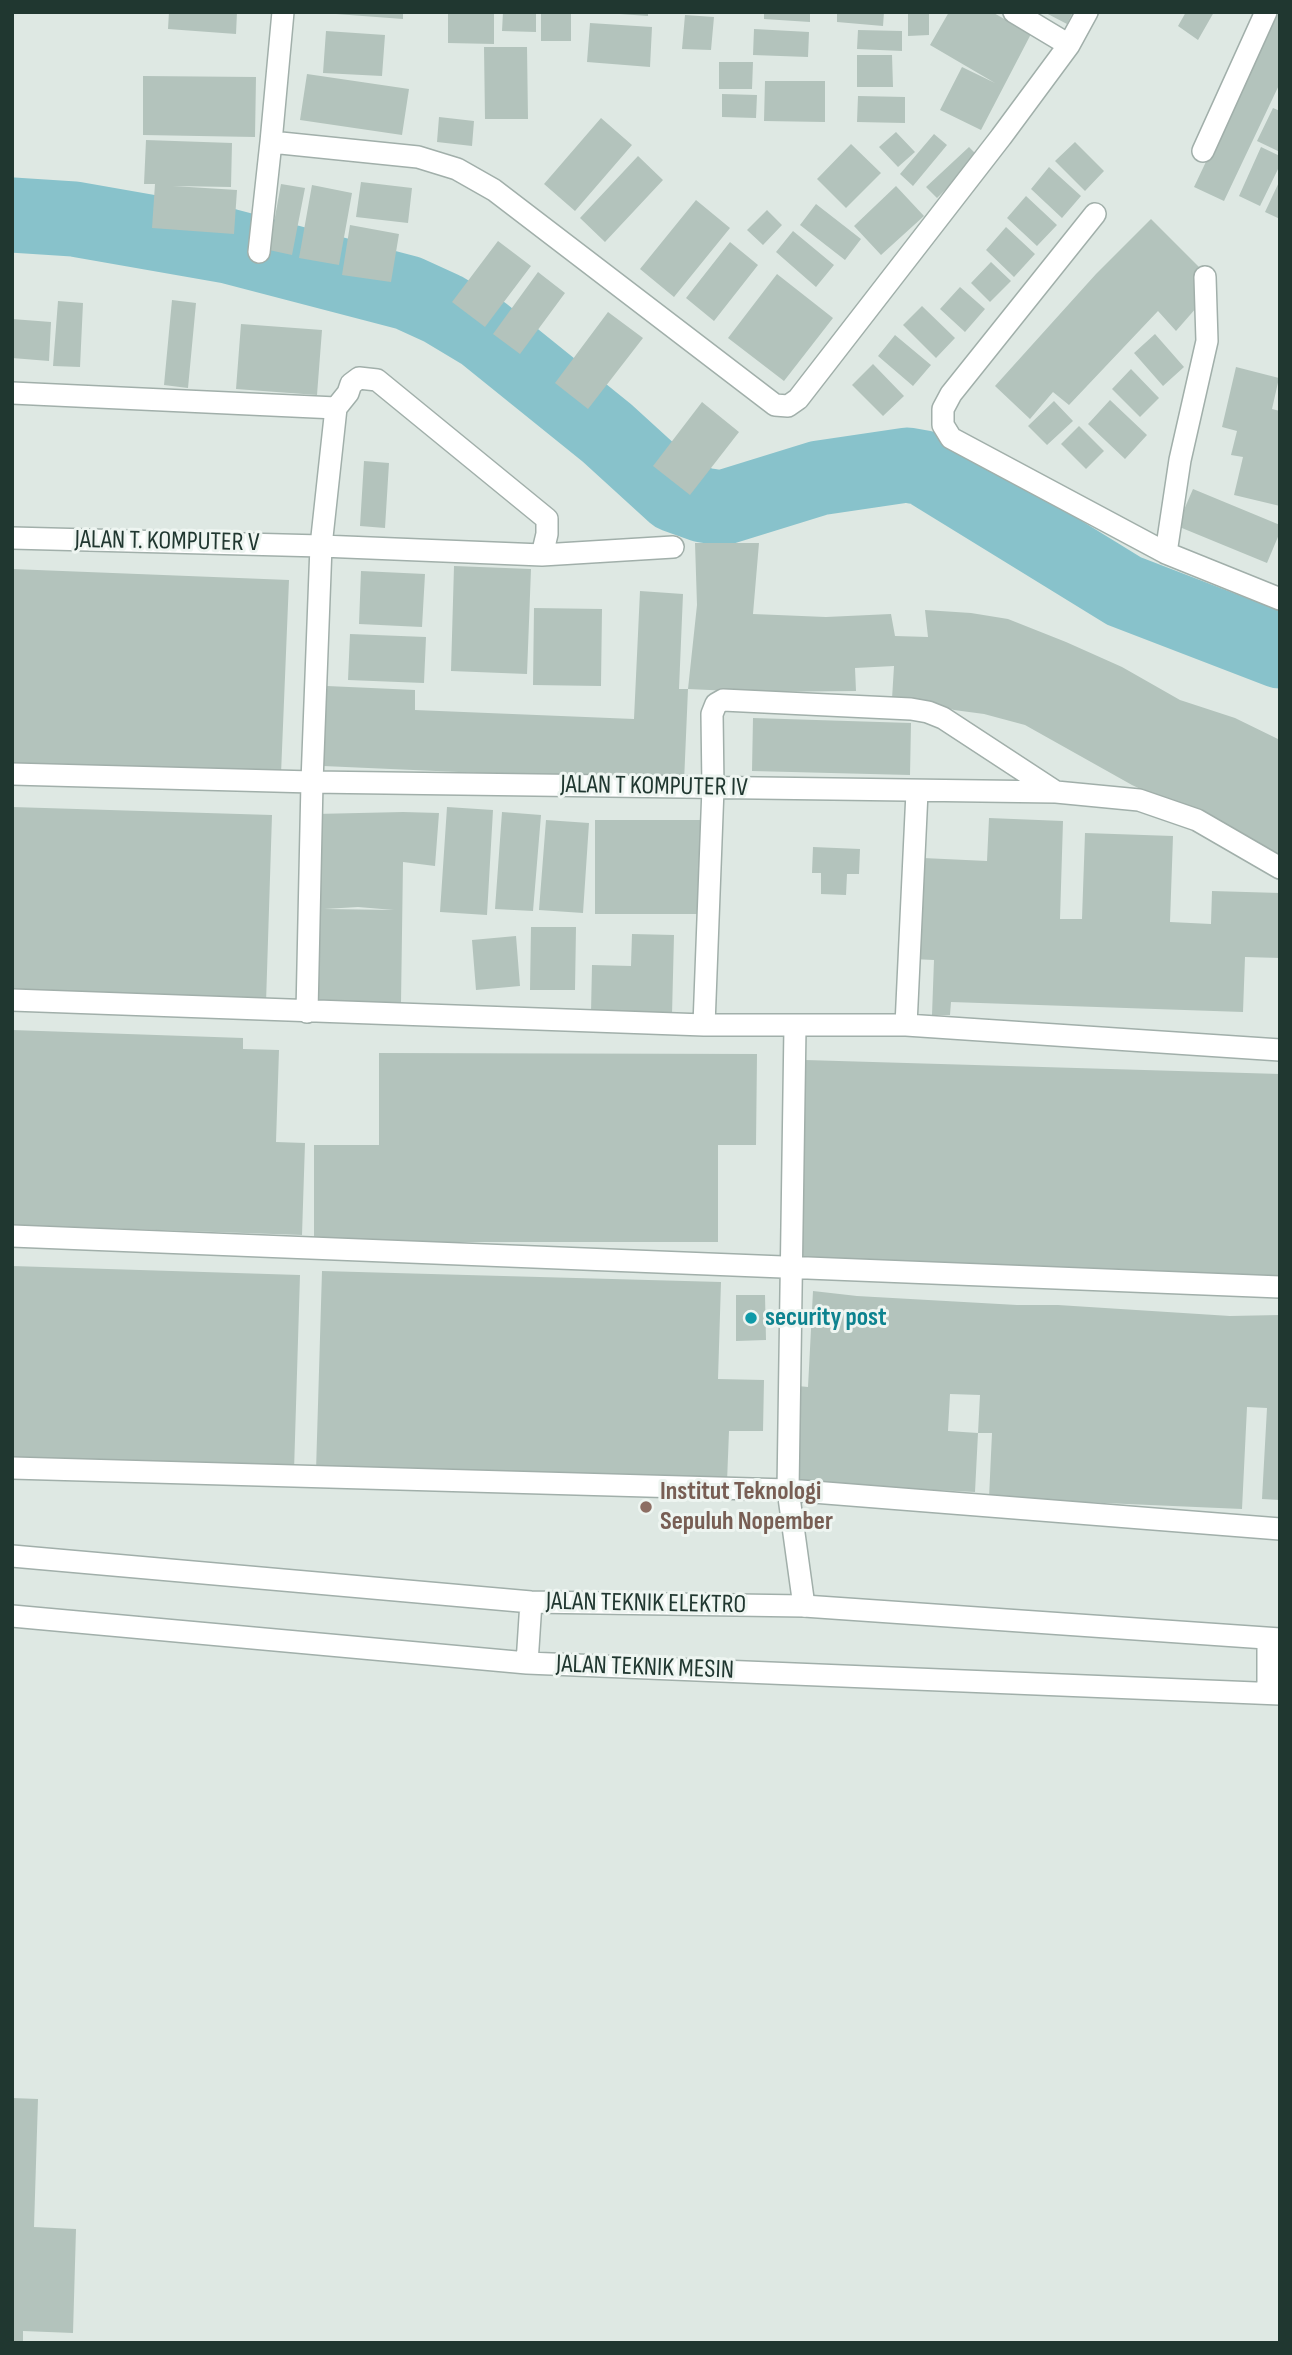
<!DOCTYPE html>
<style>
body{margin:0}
#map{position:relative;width:1292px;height:2355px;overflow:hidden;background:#dee8e3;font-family:"Sofia Sans Condensed",sans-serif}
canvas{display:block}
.frame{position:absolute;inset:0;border:14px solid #203730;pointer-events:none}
</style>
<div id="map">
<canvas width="1292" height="2355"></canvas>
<div class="frame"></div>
</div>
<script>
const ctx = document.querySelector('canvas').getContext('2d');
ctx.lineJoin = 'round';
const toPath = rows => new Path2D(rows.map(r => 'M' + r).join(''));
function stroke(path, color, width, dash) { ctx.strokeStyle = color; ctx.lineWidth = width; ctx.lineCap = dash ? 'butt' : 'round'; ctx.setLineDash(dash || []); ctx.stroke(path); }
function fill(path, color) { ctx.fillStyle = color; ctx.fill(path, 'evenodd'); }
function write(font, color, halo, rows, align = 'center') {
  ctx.font = font + ' "Sofia Sans Condensed",sans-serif'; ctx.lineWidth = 6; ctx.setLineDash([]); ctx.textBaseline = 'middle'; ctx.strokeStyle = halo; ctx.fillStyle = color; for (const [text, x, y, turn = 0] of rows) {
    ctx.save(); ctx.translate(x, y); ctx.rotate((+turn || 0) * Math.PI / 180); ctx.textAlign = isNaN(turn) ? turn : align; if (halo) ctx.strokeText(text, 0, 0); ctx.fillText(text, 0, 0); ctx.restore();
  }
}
stroke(toPath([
 [12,215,74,219,228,246,408,293,443,309,483,333,607,433,675,495,703,505,722,508,819,478,907,465,924,468,1124,591,1280,651]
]), '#88c2cb', 75);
fill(toPath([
 [169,12,237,12,236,34,168,29],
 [336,12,403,12,403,19,336,14],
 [448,12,494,12,494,44,448,43],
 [503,12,536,12,536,32,502,31],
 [541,12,571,12,571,41,541,41],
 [620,12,648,12,648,16,620,14],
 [764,12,810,12,810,22,764,19],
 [837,12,884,12,883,26,837,22],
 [908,12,929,12,929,35,908,36],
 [949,12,992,12,1031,34,981,130,940,110,962,67,995,83,930,45],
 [1044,12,1073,12,1067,24],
 [1186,12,1214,12,1198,40,1178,26],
 [1277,12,1280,12,1280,83,1224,201,1194,187],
 [685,15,714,17,711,50,682,49],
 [590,23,652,27,650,67,587,62],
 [754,29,809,32,808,57,753,55],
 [858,30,902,31,902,51,857,49],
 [326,31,385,35,382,76,323,73],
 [484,47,527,47,528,119,485,119],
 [857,55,892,55,893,87,857,87],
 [719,62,753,62,752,89,719,89],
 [307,74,409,89,402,135,300,120],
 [143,76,256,77,255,137,143,135],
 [765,81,825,81,825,122,764,121],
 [722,94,757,95,756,118,722,117],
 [858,96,905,97,905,123,857,122],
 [1273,108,1280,111,1280,152,1257,141],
 [439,117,474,121,472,146,437,142],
 [601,118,632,145,575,211,544,184],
 [896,132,915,152,898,167,879,147],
 [934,134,947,145,913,186,900,174],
 [146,140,232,143,231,187,173,186,237,190,234,234,152,228,155,184,144,184],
 [1075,142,1104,171,1085,191,1055,161],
 [851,144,881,173,846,208,817,179],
 [969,147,979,157,937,198,926,187],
 [1261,147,1280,156,1280,165,1260,206,1239,196],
 [638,156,663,180,605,242,580,218],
 [1049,167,1081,196,1062,218,1031,189],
 [1280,180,1280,219,1265,212],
 [361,182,412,188,408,223,356,217],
 [281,184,305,188,292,255,269,250],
 [312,185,352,193,339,265,299,258],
 [896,186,924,216,881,255,854,226],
 [1026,196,1057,225,1037,246,1007,218],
 [696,200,730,228,674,297,640,269],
 [816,204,861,239,845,260,800,225],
 [767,210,782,225,763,245,747,230],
 [1151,219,1199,267,1197,307,1176,331,1158,311,1069,405,1053,392,1030,419,995,386,1096,274],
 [350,225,399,234,391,282,342,275],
 [1006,227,1035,254,1014,277,986,250],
 [793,231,834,265,816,287,776,252],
 [498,241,531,266,485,327,452,302],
 [730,242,758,265,714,321,686,298],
 [991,262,1011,281,990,302,971,283],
 [538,272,565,293,520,354,493,334],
 [777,274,833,318,784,381,728,338],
 [960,287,985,309,965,332,940,309],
 [172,300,196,303,188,388,164,385],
 [58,301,83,303,80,367,53,366],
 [922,306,955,338,936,358,903,325],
 [608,312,643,338,588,409,555,383],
 [12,319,51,322,49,361,12,358],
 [241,324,322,330,317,395,236,389],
 [1155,334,1184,367,1163,386,1134,353],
 [895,335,931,365,913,386,878,356],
 [873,364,904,396,883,416,852,385],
 [1236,367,1279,378,1272,409,1280,411,1280,506,1234,495,1243,457,1231,455,1237,431,1222,427],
 [1131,369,1159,398,1140,417,1112,389],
 [1110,400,1147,435,1125,459,1088,424],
 [1054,401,1073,421,1047,445,1028,426],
 [702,402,739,432,690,495,653,466],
 [1079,426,1104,451,1086,469,1061,444],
 [364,461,389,463,385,528,360,526],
 [1193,489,1280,525,1280,532,1267,563,1177,526],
 [695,543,759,543,753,614,826,617,891,614,895,636,928,637,925,610,971,613,1008,619,1066,642,1122,667,1180,700,1235,718,1280,740,1280,855,1132,785,1025,725,984,714,954,710,924,701,892,699,894,666,855,668,856,691,753,692,688,689,697,605],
 [454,566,531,569,527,674,451,671],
 [12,569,289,580,281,774,12,763],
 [361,571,425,574,422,627,359,624],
 [640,591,683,594,679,689,688,689,684,782,323,766,327,686,415,690,415,710,634,719],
 [534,608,602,609,601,686,533,685],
 [350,634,426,637,424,683,348,680],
 [753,718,911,723,910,775,752,771],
 [12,807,272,815,266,1003,12,996],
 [447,807,493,810,487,915,440,912],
 [403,812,439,813,435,866,403,862,401,1003,315,1000,315,814],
 [358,907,394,910,324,909],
 [502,812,541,815,533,911,495,909],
 [989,818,1063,821,1060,919,1082,919,1085,833,1173,836,1170,922,1211,924,1212,891,1280,893,1280,958,1245,957,1243,1012,951,1002,950,1015,932,1015,934,960,912,959,923,858,987,861],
 [546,820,589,823,583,913,539,910],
 [595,820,702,820,702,914,595,914],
 [813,847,860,849,859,874,847,874,846,895,821,894,821,873,812,873],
 [531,927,576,927,575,990,530,990],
 [632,934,674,935,672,1015,591,1013,592,965,631,966],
 [516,936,520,986,476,990,472,940],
 [12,1030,243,1038,243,1049,279,1050,276,1142,305,1143,302,1235,12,1225],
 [379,1053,757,1054,756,1145,718,1145,718,1242,314,1242,314,1145,379,1145],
 [805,1060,1280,1074,1280,1277,799,1262],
 [12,1266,300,1275,294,1471,12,1463],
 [322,1271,721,1282,718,1379,764,1380,763,1431,729,1431,727,1482,316,1471],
 [813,1291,857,1296,1017,1305,1058,1305,1230,1316,1280,1315,1280,1500,1262,1499,1267,1408,1247,1407,1242,1509,989,1498,992,1433,978,1433,975,1492,794,1483,798,1386,808,1387],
 [950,1394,980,1395,978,1433,948,1431],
 [736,1295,765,1295,766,1340,736,1341],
 [12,2098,38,2099,34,2227,76,2229,73,2333,23,2331,23,2343,12,2343]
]), '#b3c3bc');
const lane = toPath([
 [12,1556,531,1602,804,1606,1280,1639],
 [12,1616,527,1663,1280,1694],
 [527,1663,531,1602],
 [1268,1693,1268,1639]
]);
const street = toPath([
 [1014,12,1069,45],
 [271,142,283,12],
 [1203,151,1266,12],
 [1095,214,951,394,943,409,943,425,951,438,1166,553,1280,599],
 [259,252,271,142,418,157,457,169,494,190,775,405,788,406,798,399,1001,137,1069,45,1087,12],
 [12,393,336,408],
 [12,538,321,546,542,555,547,534,547,519,377,380,359,378,351,384,348,393,336,408],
 [1166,553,1180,460,1207,341,1205,277],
 [542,555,673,547],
 [12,774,312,782,1056,792,1139,800,1197,820,1280,868],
 [12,1000,704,1025,906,1025,1280,1050],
 [307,1012,312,782,321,546,336,408],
 [704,1025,713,788,712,714,716,704,723,700,911,709,928,712,943,718,1056,792],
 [906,1025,917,792],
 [795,1027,788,1490,804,1606],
 [12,1236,1280,1287],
 [12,1468,788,1490,1280,1529]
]);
stroke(lane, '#a1afaa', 24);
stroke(street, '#a1afaa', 24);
stroke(lane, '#fff', 21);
stroke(street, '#fff', 21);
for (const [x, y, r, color] of [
 [751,1318,7,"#0f9aa8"],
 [646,1507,7,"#8d6e63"]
]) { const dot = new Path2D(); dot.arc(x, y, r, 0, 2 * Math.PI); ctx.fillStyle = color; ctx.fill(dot); stroke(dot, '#eef5f1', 2.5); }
write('26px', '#203730', '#eef5f1', [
 ["JALAN T. KOMPUTER V",167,542,1],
 ["JALAN T KOMPUTER IV",654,787,1],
 ["JALAN TEKNIK ELEKTRO",646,1604,1],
 ["JALAN TEKNIK MESIN",645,1668,2]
]);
write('bold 26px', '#0d838f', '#eef5f1', [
 ["security post",765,1318]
], 'left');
write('bold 26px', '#785e54', '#eef5f1', [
 ["Institut Teknologi",660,1492],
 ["Sepuluh Nopember",660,1522]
], 'left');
</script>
